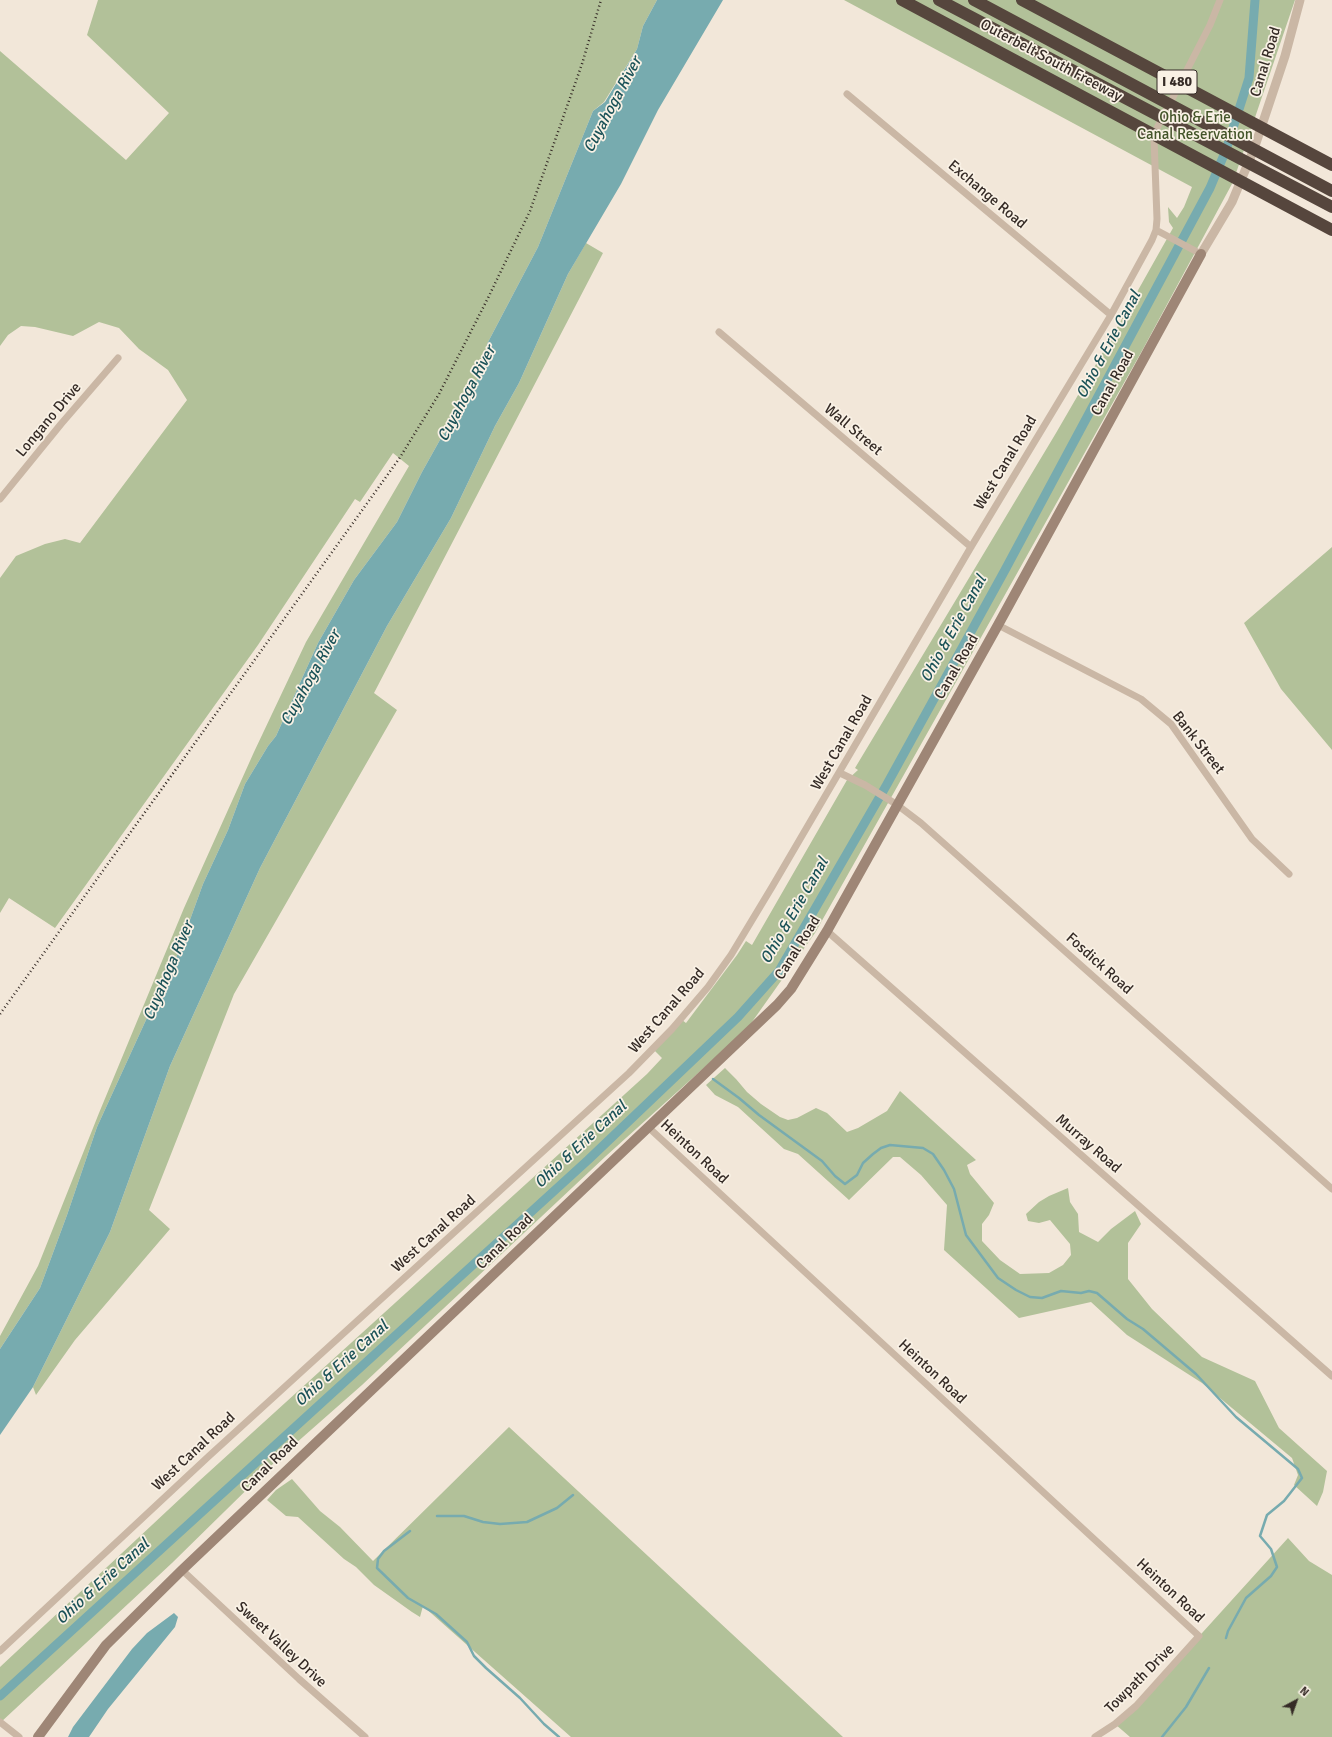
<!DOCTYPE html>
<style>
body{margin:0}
#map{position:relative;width:1332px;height:1737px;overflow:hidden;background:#f2e7d9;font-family:Signika,sans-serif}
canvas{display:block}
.north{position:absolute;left:1276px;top:1681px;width:40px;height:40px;-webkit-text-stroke:3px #f9f1e5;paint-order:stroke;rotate:41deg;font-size:11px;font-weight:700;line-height:16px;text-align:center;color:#352b26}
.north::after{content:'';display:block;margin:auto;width:14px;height:18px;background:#352b26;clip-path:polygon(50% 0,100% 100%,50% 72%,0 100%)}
</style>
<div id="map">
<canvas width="1332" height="1737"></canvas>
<div class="north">N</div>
</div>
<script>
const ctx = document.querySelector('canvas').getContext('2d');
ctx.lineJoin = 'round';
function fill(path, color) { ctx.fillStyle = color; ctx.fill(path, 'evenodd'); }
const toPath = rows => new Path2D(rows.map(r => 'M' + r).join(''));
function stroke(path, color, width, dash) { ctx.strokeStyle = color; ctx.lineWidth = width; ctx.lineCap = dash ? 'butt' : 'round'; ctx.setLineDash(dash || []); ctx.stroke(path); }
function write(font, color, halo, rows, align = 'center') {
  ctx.font = font + ' Signika,sans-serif'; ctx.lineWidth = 3.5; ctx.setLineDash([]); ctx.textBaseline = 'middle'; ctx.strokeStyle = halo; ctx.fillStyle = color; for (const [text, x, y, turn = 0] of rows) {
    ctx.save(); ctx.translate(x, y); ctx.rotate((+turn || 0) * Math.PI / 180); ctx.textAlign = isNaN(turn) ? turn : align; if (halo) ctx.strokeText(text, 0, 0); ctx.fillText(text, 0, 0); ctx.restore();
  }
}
fill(toPath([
 [98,0,657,0,643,26,637,49,604,102,593,111,538,247,487,344,485,364,462,411,441,438,422,472,397,522,354,580,318,643,276,736,268,746,245,784,228,830,203,884,171,972,151,1009,97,1127,67,1215,40,1288,0,1349,0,1336,38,1266,99,1113,184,908,254,752,306,642,409,466,393,453,360,502,355,499,258,645,55,928,9,898,0,913,0,578,16,556,45,544,65,539,80,543,187,400,168,370,139,349,119,328,99,322,73,336,35,327,21,326,8,335,0,346,0,51,126,160,169,113,87,35],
 [844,0,1295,0,1233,182,1143,349,815,933,747,1029,606,1156,362,1385,278,1459,172,1563,0,1723,0,1667,198,1482,647,1074,662,1058,653,1049,682,1020,686,1023,737,955,746,941,752,945,847,780,858,770,855,768,1056,433,1114,333,1173,228,1169,222,1168,207,1177,218,1184,207,1192,187],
 [586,243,603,253,374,693,397,710,234,994,149,1210,170,1229,75,1340,36,1395,33,1387,110,1232,170,1066,260,868,387,626,451,518,495,426,519,383,568,274],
 [1332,547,1332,750,1281,689,1244,623],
 [725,1068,736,1079,747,1092,761,1104,780,1117,788,1120,797,1118,816,1108,827,1113,847,1132,858,1128,887,1111,900,1091,976,1160,967,1165,970,1174,994,1203,989,1215,982,1224,982,1241,1000,1260,1020,1274,1049,1273,1063,1265,1071,1255,1070,1244,1050,1220,1039,1223,1028,1221,1026,1214,1039,1202,1049,1196,1068,1188,1070,1202,1078,1214,1079,1232,1098,1242,1111,1229,1135,1211,1141,1224,1128,1243,1128,1279,1152,1309,1202,1357,1255,1381,1279,1428,1327,1471,1323,1492,1317,1506,1294,1485,1298,1475,1292,1458,1202,1383,1127,1335,1091,1302,1019,1318,944,1250,947,1205,921,1175,900,1157,893,1157,849,1200,798,1154,784,1149,738,1107,715,1095,706,1085],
 [509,1427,843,1737,571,1737,423,1606,420,1617,412,1612,374,1585,356,1567,344,1559,298,1517,286,1516,267,1500,276,1490,292,1479,320,1511,340,1527,373,1561],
 [1288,1538,1309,1561,1332,1575,1332,1737,1130,1737,1115,1724,1136,1706]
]), '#b2c199');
fill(toPath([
 [657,0,723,0,658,110,621,184,568,274,519,383,495,426,451,518,387,626,260,868,170,1066,110,1232,33,1387,0,1435,0,1349,40,1288,67,1215,97,1127,151,1009,171,972,203,884,228,830,245,784,268,746,276,736,318,643,354,580,397,522,422,472,441,438,462,410,485,364,487,344,538,247,593,111,605,102,637,49,643,26],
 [174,1613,178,1617,175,1627,108,1709,89,1737,68,1737,73,1727,132,1649,147,1633]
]), '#77abaf');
stroke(toPath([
 [713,1079,739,1098,759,1115,822,1161,835,1176,845,1184,857,1175,863,1163,873,1154,881,1148,890,1145,923,1148,933,1154,944,1170,954,1189,966,1235,998,1278,1016,1290,1030,1297,1042,1298,1061,1291,1081,1293,1089,1291,1097,1293,1127,1319,1143,1329,1196,1374,1236,1417,1298,1469,1302,1478,1284,1501,1267,1515,1260,1536,1271,1549,1277,1567,1271,1576,1246,1598,1228,1631,1226,1638],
 [437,1516,464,1516,483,1522,500,1524,527,1522,557,1508,573,1495],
 [410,1531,384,1551,378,1559,377,1568,408,1598,436,1614,467,1642,474,1656,486,1668,520,1698,544,1724,559,1737],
 [1162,1737,1186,1707,1209,1668]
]), '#77abaf', 2.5);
stroke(toPath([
 [0,1696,588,1160,738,1017,779,971,886,786,1005,570,1210,188,1226,150,1249,78,1255,0]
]), '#77abaf', 9);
stroke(toPath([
 [847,94,1111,315],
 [1156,230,1201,254],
 [719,332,971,547],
 [0,499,61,424,118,358],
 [998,625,1141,699,1171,724,1252,839,1289,874],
 [840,773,865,785,896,804,921,823,1332,1189],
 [827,931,1332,1376],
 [648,1127,1199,1636,1136,1706,1115,1724,1095,1737],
 [182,1570,299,1679,365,1737],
 [0,1651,209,1456,629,1073,672,1029,708,987,731,955,772,887,971,547,1111,315,1152,240,1156,230,1157,219,1154,138,1157,128,1168,107,1210,25,1220,0],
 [0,1722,19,1737]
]), '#cab7a5', 7);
stroke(toPath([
 [1201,254,1232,202,1254,149,1285,56,1300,0]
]), '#cab7a5', 9);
stroke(toPath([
 [38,1737,106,1645,182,1570,777,1005,791,989,827,931,998,625,1201,254]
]), '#9e8676', 10);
stroke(toPath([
 [0,1014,399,459,439,394,488,298,530,211,582,64,601,0]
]), '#352b26', 2.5, [1, 3]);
stroke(toPath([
 [902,0,1332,230],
 [939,0,1332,207],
 [974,0,1332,191],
 [1022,0,1332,165]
]), '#56463d', 12);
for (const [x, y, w] of [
 [1177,82,40]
]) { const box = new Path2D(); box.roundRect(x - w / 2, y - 12, w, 24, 3); ctx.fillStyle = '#f9f1e5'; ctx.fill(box); stroke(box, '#352b26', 1); }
write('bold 14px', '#352b26', null, [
 ["I 480",1177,82]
]);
write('15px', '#352b26', '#f9f1e5', [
 ["Outerbelt South Freeway",1051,61,28],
 ["Canal Road",1266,62,-73],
 ["Exchange Road",987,195,40],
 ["Canal Road",1113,383,-61],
 ["Longano Drive",49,420,-50],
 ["Wall Street",853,430,40],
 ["West Canal Road",1006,463,-59],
 ["Canal Road",957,667,-60],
 ["West Canal Road",842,743,-60],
 ["Bank Street",1198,743,52],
 ["Canal Road",798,948,-58],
 ["Fosdick Road",1099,964,42],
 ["West Canal Road",667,1011,-49],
 ["Murray Road",1088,1144,41],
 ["Heinton Road",694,1152,43],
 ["West Canal Road",434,1234,-42],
 ["Canal Road",505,1242,-44],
 ["Heinton Road",932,1372,43],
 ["West Canal Road",194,1452,-43],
 ["Canal Road",270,1465,-44],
 ["Heinton Road",1170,1591,43],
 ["Sweet Valley Drive",281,1645,43],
 ["Towpath Drive",1140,1679,-45]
]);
write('15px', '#435429', '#f9f1e5', [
 ["Ohio & Erie",1195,118],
 ["Canal Reservation",1195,135]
]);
write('italic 16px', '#1b5258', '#f9f1e5', [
 ["Cuyahoga River",613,105,-62],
 ["Ohio & Erie Canal",1109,345,-62],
 ["Cuyahoga River",467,394,-62],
 ["Ohio & Erie Canal",954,629,-61],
 ["Cuyahoga River",311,678,-61],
 ["Ohio & Erie Canal",795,911,-60],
 ["Cuyahoga River",169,971,-67],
 ["Ohio & Erie Canal",581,1145,-43],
 ["Ohio & Erie Canal",342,1364,-42],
 ["Ohio & Erie Canal",103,1582,-42]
]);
</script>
